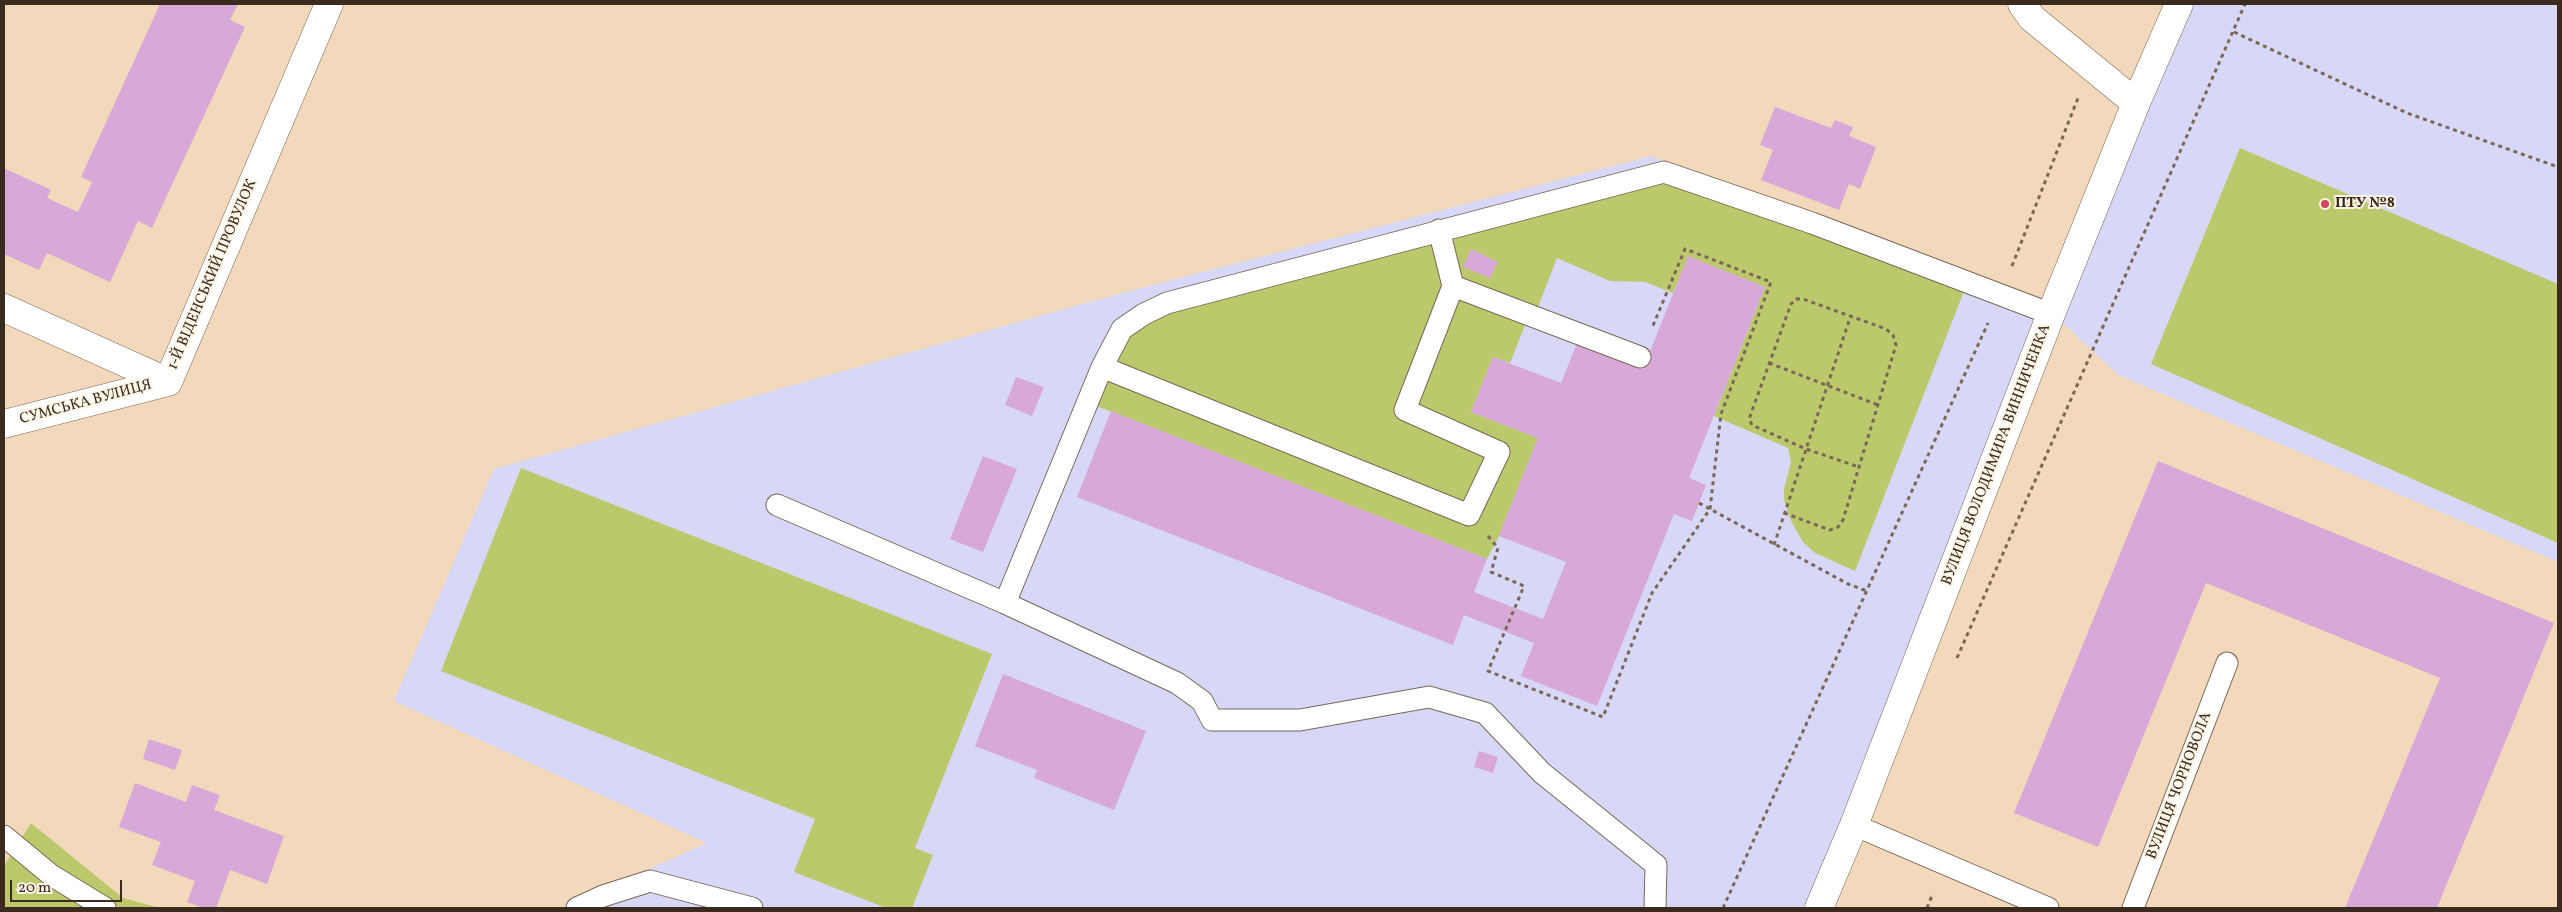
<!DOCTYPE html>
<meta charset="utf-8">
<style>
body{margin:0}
#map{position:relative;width:2562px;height:912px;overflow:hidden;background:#f3d9bb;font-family:Vollkorn,serif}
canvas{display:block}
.frame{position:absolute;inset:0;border:5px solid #3b2a1e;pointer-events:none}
.scale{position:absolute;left:10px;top:880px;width:112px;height:22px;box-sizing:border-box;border:2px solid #3b2a1e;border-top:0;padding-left:6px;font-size:15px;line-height:18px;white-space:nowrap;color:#3b2a1e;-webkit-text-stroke:4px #fcf5e5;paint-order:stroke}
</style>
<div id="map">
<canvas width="2562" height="912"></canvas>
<div class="frame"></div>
<div class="scale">20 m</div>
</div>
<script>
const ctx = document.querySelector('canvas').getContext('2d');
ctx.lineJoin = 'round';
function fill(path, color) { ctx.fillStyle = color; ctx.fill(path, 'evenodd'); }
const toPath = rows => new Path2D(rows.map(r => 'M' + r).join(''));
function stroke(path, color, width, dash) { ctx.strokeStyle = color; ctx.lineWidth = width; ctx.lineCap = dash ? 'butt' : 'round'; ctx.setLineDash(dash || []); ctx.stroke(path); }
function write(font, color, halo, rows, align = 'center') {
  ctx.font = font + ' Vollkorn,serif'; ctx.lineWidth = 4; ctx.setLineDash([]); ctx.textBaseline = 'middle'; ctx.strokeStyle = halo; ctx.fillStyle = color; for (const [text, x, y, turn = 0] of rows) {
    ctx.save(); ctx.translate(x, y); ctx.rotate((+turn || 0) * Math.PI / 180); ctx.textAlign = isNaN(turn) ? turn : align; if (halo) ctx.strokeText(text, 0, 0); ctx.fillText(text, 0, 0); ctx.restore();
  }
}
fill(toPath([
 [2176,4,2558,4,2558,562,2118,375,2050,311,1805,908,561,908,707,843,394,701,494,469,1118,294,1651,156,2049,310]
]), '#d7d7f8');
fill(toPath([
 [2240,148,2558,284,2558,543,2151,364],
 [1663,175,1966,286,1855,571,1815,553,1803,542,1790,519,1784,500,1784,489,1791,462,1788,448,1714,416,1765,287,1688,257,1673,293,1645,282,1610,281,1557,258,1538,307,1531,310,1510,363,1493,357,1471,412,1538,438,1499,536,1487,559,1089,403,1125,329,1169,304],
 [521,468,992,654,915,848,933,855,912,908,886,908,794,872,815,819,441,671],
 [31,823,123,898,160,908,4,908,4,866]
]), '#bbc96c');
fill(toPath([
 [160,4,238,4,230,20,245,27,152,228,138,221,110,282,47,253,39,270,4,254,4,168,51,190,47,198,78,212,92,182,81,177],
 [1775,107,1831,128,1835,120,1853,127,1849,136,1876,147,1860,189,1849,184,1839,210,1761,180,1773,150,1760,145],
 [1471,249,1498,262,1490,278,1463,267],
 [1688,256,1765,287,1689,478,1706,485,1692,521,1674,514,1597,706,1521,676,1534,643,1464,615,1453,645,1077,497,1111,411,1487,559,1474,592,1543,619,1566,562,1499,536,1538,438,1471,412,1493,357,1561,383,1577,343,1643,369],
 [1016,377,1044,387,1032,416,1005,405],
 [983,456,1017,469,983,552,950,539],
 [2158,461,2554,623,2437,908,2345,908,2440,678,2206,583,2098,847,2014,813],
 [1003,674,1146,731,1114,810,1034,778,1037,770,975,746],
 [149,739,182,750,175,770,143,759],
 [1479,751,1498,757,1493,773,1474,767],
 [135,783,186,802,192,785,220,795,214,810,284,836,267,884,230,870,216,908,203,908,187,902,195,881,152,865,161,842,119,827]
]), '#d7a8d8');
const service = toPath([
 [1453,286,1640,357],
 [1102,367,1469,515,1499,452,1405,410,1453,286,1439,230],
 [777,505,1005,603,1102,367,1122,329,1144,314,1167,303,1664,172,1812,223,2051,314],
 [1005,603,1177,683,1202,701,1212,720,1300,720,1429,697,1485,713,1542,773,1656,865,1655,908],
 [1854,825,2048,908],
 [4,836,51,875,105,908],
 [577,908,603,896,650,881,752,908],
 [2133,908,2227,663]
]);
const minor = toPath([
 [2022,4,2032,18,2136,103],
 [4,308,168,382],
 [168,382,329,4],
 [4,424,168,382]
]);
const secondary = toPath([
 [1819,908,1854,825,2051,314,2136,103,2179,4]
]);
stroke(service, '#7b6755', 23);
stroke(minor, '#7b6755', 29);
stroke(secondary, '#7b6755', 29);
stroke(toPath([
 [2234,32,2407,113,2558,167],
 [2012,266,2078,98],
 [1769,363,1878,405],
 [1699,503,1848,584,1867,591],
 [1784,513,1830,530,1838,527,1843,520,1859,467,1896,345,1893,335,1886,329,1803,299,1796,299,1791,304,1749,419,1752,425,1806,449,1859,467],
 [1488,536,1498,548,1491,572,1524,586,1488,671,1603,717,1652,593,1710,509,1721,414,1771,282,1685,249,1652,328],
 [1774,545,1851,315],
 [1957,658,2245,4],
 [1723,908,1988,323],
 [1927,908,1933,893]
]), '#7b6755', 3, [4, 4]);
stroke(service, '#fff', 21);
stroke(minor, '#fff', 28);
stroke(secondary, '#fff', 28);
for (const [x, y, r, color] of [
 [2325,204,5,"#d1495b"]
]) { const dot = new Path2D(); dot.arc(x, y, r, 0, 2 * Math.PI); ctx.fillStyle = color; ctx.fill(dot); stroke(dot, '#fcf5e5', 2); }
write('bold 15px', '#3b2a1e', '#fcf5e5', [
 ["ПТУ №8",2335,204]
], 'left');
write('15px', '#3b2a1e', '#fcf5e5', [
 ["1-Й ВІДЕНСЬКИЙ ПРОВУЛОК",213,275,-67],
 ["СУМСЬКА ВУЛИЦЯ",86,403,-15],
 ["ВУЛИЦЯ ВОЛОДИМИРА ВИННИЧЕНКА",1997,455,-69],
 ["ВУЛИЦЯ ЧОРНОВОЛА",2180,786,-69]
]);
</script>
